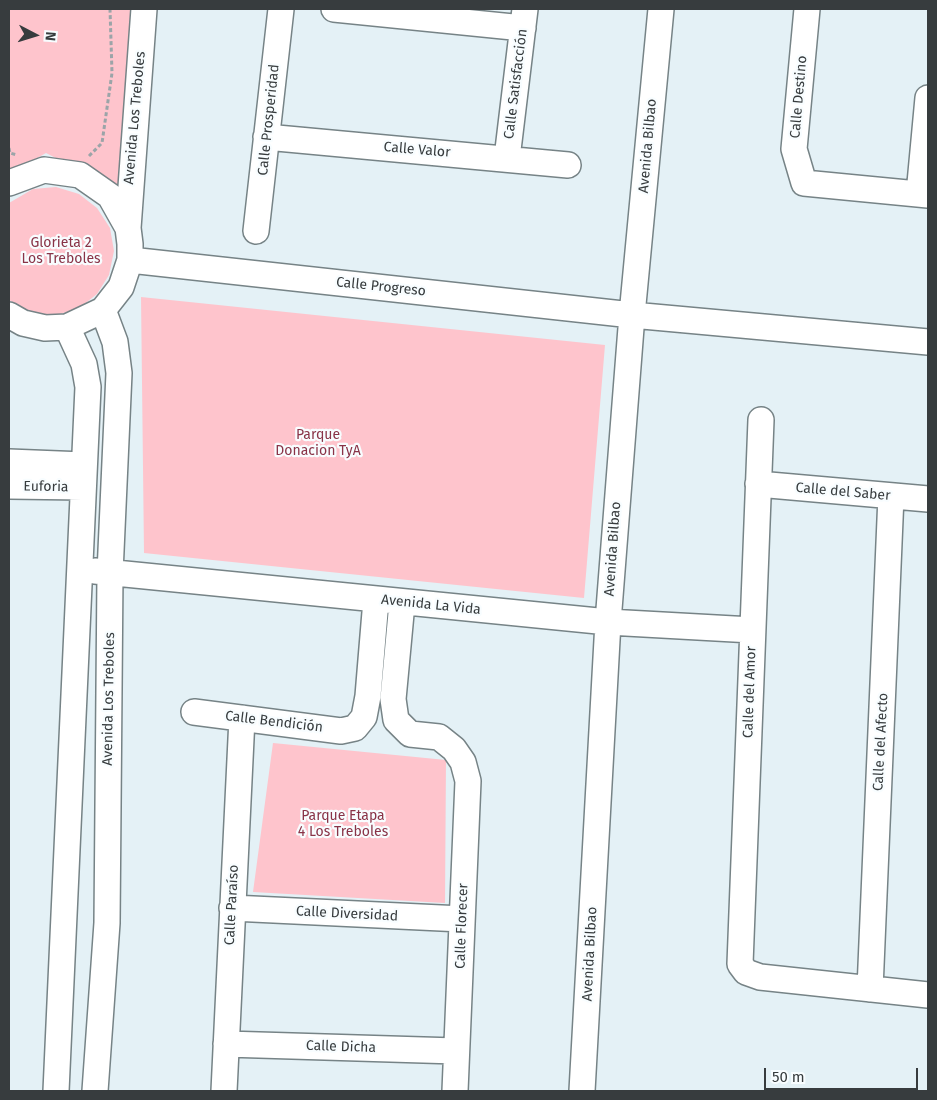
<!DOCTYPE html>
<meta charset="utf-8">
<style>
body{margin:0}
#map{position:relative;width:937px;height:1100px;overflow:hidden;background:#e4f1f6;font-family:"Fira Sans",sans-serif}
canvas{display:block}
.frame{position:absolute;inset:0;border:10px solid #373c3e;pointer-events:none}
.north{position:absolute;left:10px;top:10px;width:50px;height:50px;-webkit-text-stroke:4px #f8fdff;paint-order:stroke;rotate:95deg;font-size:14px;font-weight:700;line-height:20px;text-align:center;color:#373c3e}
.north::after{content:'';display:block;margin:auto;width:18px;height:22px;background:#373c3e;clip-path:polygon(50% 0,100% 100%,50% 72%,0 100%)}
.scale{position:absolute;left:764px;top:1068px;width:154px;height:22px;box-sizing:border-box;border:2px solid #373c3e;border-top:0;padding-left:6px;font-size:15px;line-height:18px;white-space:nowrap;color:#373c3e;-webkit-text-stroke:4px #f8fdff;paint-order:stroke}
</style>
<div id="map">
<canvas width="937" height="1100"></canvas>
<div class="frame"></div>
<div class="north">N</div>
<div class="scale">50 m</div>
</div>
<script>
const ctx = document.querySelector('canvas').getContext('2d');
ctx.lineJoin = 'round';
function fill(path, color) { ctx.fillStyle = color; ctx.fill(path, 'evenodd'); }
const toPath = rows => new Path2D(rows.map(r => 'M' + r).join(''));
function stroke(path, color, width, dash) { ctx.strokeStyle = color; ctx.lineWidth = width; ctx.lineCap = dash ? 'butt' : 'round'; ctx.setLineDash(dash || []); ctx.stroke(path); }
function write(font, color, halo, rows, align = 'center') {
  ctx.font = font + ' "Fira Sans",sans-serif'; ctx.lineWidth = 4.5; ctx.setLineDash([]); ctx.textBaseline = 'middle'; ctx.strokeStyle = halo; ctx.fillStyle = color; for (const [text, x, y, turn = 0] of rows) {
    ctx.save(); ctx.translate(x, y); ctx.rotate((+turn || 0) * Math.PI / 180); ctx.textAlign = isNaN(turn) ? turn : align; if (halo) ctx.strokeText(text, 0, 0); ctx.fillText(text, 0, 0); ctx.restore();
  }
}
fill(toPath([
 [9,9,135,9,120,191,46,153,9,174],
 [56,187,79,194,97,208,110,228,114,251,109,275,97,294,78,309,56,315,32,313,9,300,9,203,33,189],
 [141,297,605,345,584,598,144,553],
 [273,743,446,760,445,903,253,892]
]), '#fec4cc');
const minor = toPath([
 [334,9,523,28],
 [807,9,794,149,804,183,928,195],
 [266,137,568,165],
 [507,158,525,9],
 [9,183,44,170,80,175,110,196,128,228,130,244,130,260,121,287,103,310,67,327,45,328,23,323,9,315],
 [919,194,928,98],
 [128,228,144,9],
 [256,231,281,9],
 [130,260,632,315,928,342],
 [761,420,740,964,746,972,760,977,928,995],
 [9,462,84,465],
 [758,484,928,499],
 [9,486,83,487],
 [95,571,608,622,752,630],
 [402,603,393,699,396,720,410,734,439,737,454,749,463,762,468,781,455,1091],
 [194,712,341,731,355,728,364,717,368,696,376,600],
 [232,908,462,919],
 [870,989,891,496],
 [226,1044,456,1051],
 [56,1091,88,387,84,364,67,327],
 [95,1091,107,923,110,573,119,373,115,342,103,310],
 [224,1091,242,718],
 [582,1091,608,622,632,315,661,9]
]);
stroke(minor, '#768386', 28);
stroke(toPath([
 [9,148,10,153,17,155],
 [89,156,102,143,112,73,110,9]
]), '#9ba4a8', 3, [4, 2.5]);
stroke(minor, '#fff', 25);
write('14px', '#373c3e', '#f8fdff', [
 ["Calle Satisfacción",516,84,-83],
 ["Calle Destino",799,97,-85],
 ["Avenida Los Treboles",135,118,-85],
 ["Calle Prosperidad",269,120,-84],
 ["Avenida Bilbao",648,146,-85],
 ["Calle Valor",417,150,5],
 ["Calle Progreso",381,287,6],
 ["Euforia",46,487,1],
 ["Calle del Saber",843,492,5],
 ["Avenida Bilbao",613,549,-86],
 ["Avenida La Vida",431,605,6],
 ["Calle del Amor",750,692,-88],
 ["Avenida Los Treboles",109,699,-89],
 ["Calle Bendición",274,722,7],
 ["Calle del Afecto",881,742,-87],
 ["Calle Paraíso",232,905,-87],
 ["Calle Diversidad",347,914,3],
 ["Calle Florecer",462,926,-88],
 ["Avenida Bilbao",590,954,-87],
 ["Calle Dicha",341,1047,2]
]);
write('14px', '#893347', '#f8fdff', [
 ["Glorieta 2",61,243],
 ["Los Treboles",61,259],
 ["Parque",318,435],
 ["Donacion TyA",318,451],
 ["Parque Etapa",343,816],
 ["4 Los Treboles",343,832]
]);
</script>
